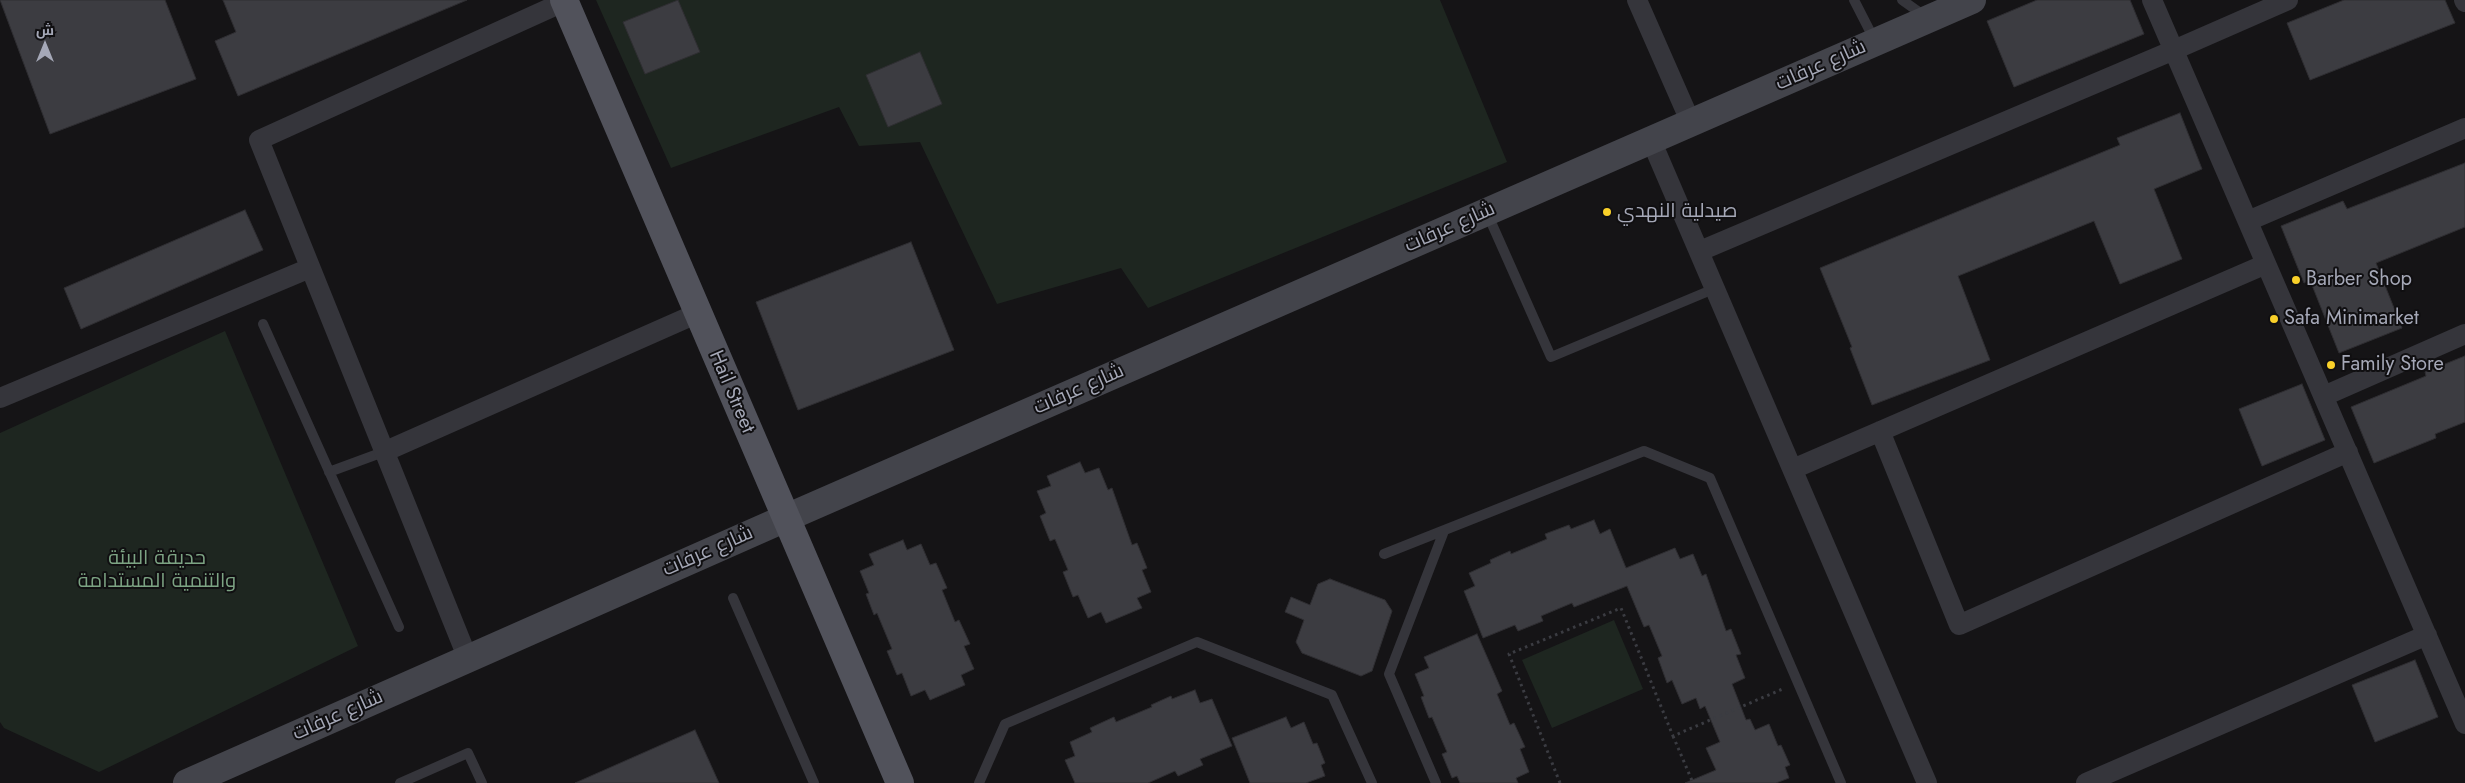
<!DOCTYPE html>
<meta charset="utf-8">
<style>
body{margin:0}
#map{position:relative;width:2465px;height:783px;overflow:hidden;background:#151416;font-family:Jost,Cairo,sans-serif}
canvas{display:block}
.north{position:absolute;left:20px;top:20px;width:50px;height:50px;-webkit-text-stroke:4px #100f11;paint-order:stroke;rotate:0deg;font-size:14px;font-weight:700;line-height:20px;text-align:center;color:#a5a8b7}
.north::after{content:'';display:block;margin:auto;width:18px;height:22px;background:#a5a8b7;clip-path:polygon(50% 0,100% 100%,50% 72%,0 100%)}
</style>
<div id="map">
<canvas width="2465" height="783"></canvas>
<div class="north">ش</div>
</div>
<script>
const ctx = document.querySelector('canvas').getContext('2d');
ctx.lineJoin = 'round';
function fill(path, color) { ctx.fillStyle = color; ctx.fill(path, 'evenodd'); }
const toPath = rows => new Path2D(rows.map(r => 'M' + r).join(''));
function stroke(path, color, width, dash) { ctx.strokeStyle = color; ctx.lineWidth = width; ctx.lineCap = dash ? 'butt' : 'round'; ctx.setLineDash(dash || []); ctx.stroke(path); }
function write(font, color, halo, rows, align = 'center') {
  ctx.font = font + ' Jost,Cairo,sans-serif'; ctx.lineWidth = 4; ctx.setLineDash([]); ctx.textBaseline = 'middle'; ctx.strokeStyle = halo; ctx.fillStyle = color; for (const [text, x, y, turn = 0] of rows) {
    ctx.save(); ctx.translate(x, y); ctx.rotate((+turn || 0) * Math.PI / 180); ctx.textAlign = isNaN(turn) ? turn : align; if (halo) ctx.strokeText(text, 0, 0); ctx.fillText(text, 0, 0); ctx.restore();
  }
}
fill(toPath([
 [596,0,1440,0,1507,162,1148,308,1121,268,997,304,920,142,859,146,839,107,671,168],
 [225,331,358,646,99,772,4,728,0,722,0,433],
 [1614,620,1643,689,1552,728,1522,660]
]), '#1e2620');
const building = toPath([
 [0,0,165,0,196,79,50,134,0,0],
 [223,0,467,0,238,96,215,41,236,32,223,0],
 [678,0,700,52,645,74,623,22,678,0],
 [2037,0,2130,0,2144,34,2014,87,1987,21,2037,0],
 [2344,0,2445,0,2455,23,2310,80,2287,23,2344,0],
 [920,52,942,104,888,127,866,75,920,52],
 [2180,113,2202,169,2154,189,2182,259,2120,284,2094,221,1958,276,1990,360,1872,405,1850,348,1852,347,1820,268,2120,145,2117,138,2180,113],
 [2465,163,2465,227,2376,263,2402,328,2339,353,2310,280,2304,283,2281,226,2343,201,2347,209,2465,163],
 [245,210,263,250,81,329,64,288,245,210],
 [911,242,954,350,798,410,756,302,911,242],
 [2465,356,2465,422,2435,434,2436,438,2374,463,2351,407,2426,376,2425,372,2465,356],
 [2302,384,2325,440,2262,466,2239,409,2302,384],
 [1080,462,1085,473,1099,468,1108,490,1112,488,1132,545,1137,543,1147,568,1142,570,1151,592,1137,598,1142,608,1106,623,1101,612,1088,618,1078,595,1073,597,1063,572,1068,570,1055,539,1050,541,1040,516,1046,513,1037,491,1051,486,1047,476,1080,462],
 [1594,520,1600,534,1610,529,1626,568,1675,548,1680,559,1693,554,1702,576,1706,574,1726,631,1731,629,1741,654,1736,655,1745,678,1732,684,1746,720,1750,719,1755,730,1769,724,1778,746,1781,745,1790,765,1785,767,1789,778,1776,783,1685,783,1716,770,1706,748,1720,742,1705,706,1700,709,1696,698,1682,704,1672,680,1667,683,1658,658,1662,656,1649,625,1644,627,1627,586,1574,607,1572,603,1541,616,1543,621,1518,631,1515,625,1483,638,1464,591,1475,586,1469,573,1491,563,1490,560,1510,551,1511,554,1547,539,1545,534,1569,525,1571,529,1594,520],
 [903,540,907,550,921,544,930,565,936,563,947,588,942,590,955,622,959,620,970,644,964,646,974,669,961,675,965,685,930,700,925,690,911,696,902,673,897,675,887,651,892,649,877,613,874,615,866,594,869,593,860,571,874,565,869,554,903,540],
 [1330,579,1385,600,1392,611,1372,671,1361,676,1302,653,1296,642,1304,620,1285,612,1291,597,1310,605,1318,584,1330,579],
 [1477,634,1502,691,1497,694,1510,725,1514,723,1525,747,1520,749,1529,772,1516,778,1518,783,1460,783,1457,776,1452,778,1442,754,1447,752,1432,717,1429,718,1421,697,1424,696,1415,674,1429,668,1424,657,1477,634],
 [2415,660,2438,717,2375,742,2352,685,2415,660],
 [1195,690,1200,703,1212,699,1232,746,1200,759,1203,765,1178,776,1175,771,1148,783,1075,783,1065,760,1075,756,1070,742,1092,732,1090,728,1114,717,1116,722,1152,707,1151,705,1171,696,1172,699,1195,690],
 [1286,717,1291,728,1304,722,1313,744,1317,743,1325,763,1321,765,1325,776,1306,783,1250,783,1232,738,1286,717],
 [695,730,719,783,575,783,695,730]
]);
fill(building, '#3c3c41');
stroke(building, '#2f2e32', 1);
stroke(toPath([
 [1673,736,1693,783],
 [1560,783,1509,654,1621,608,1673,736,1785,688]
]), '#3b3c42', 3, [2.5, 4]);
stroke(toPath([
 [1854,0,1875,41],
 [1902,0,1926,17],
 [1487,213,1551,357,1716,288],
 [263,324,399,627],
 [329,472,386,451],
 [1384,554,1644,451,1710,478,1841,783],
 [733,598,814,783],
 [400,783,468,753,482,783],
 [979,783,1005,724,1197,642,1332,695,1372,783],
 [1436,783,1389,674,1444,531]
]), '#35353b', 10);
stroke(toPath([
 [1637,0,1691,123],
 [2152,0,2465,724],
 [2464,0,2465,2],
 [1651,140,1927,783],
 [2248,221,2465,128],
 [1700,251,2174,50,2288,0],
 [2324,396,2465,334],
 [0,398,310,268],
 [1880,431,1959,625,2348,452],
 [386,451,698,313],
 [1793,469,2266,264],
 [468,659,259,140,568,0],
 [2086,783,2427,635]
]), '#35353b', 20);
stroke(toPath([
 [187,783,786,518,1972,0]
]), '#43444b', 28);
stroke(toPath([
 [564,0,900,783]
]), '#51525b', 28);
for (const [x, y, r, color] of [
 [1607,212,5,"#f9d029"],
 [2296,280,5,"#f9d029"],
 [2274,319,5,"#f9d029"],
 [2331,365,5,"#f9d029"]
]) { const dot = new Path2D(); dot.arc(x, y, r, 0, 2 * Math.PI); ctx.fillStyle = color; ctx.fill(dot); stroke(dot, '#100f11', 2); }
write('20px', '#a5a8b7', '#100f11', [
 ["شارع عرفات",1821,66,-24],
 ["شارع عرفات",1450,228,-24],
 ["شارع عرفات",1079,390,-24],
 ["Hail Street",731,392,67],
 ["شارع عرفات",708,552,-24],
 ["شارع عرفات",338,716,-24]
]);
write('20px', '#a5a8b7', '#100f11', [
 ["صيدلية النهدي",1617,212],
 ["Barber Shop",2306,280],
 ["Safa Minimarket",2284,319],
 ["Family Store",2341,365]
], 'left');
write('20px', '#7ca383', '#100f11', [
 ["حديقة البيئة",157,559],
 ["والتنمية المستدامة",157,582]
]);
</script>
